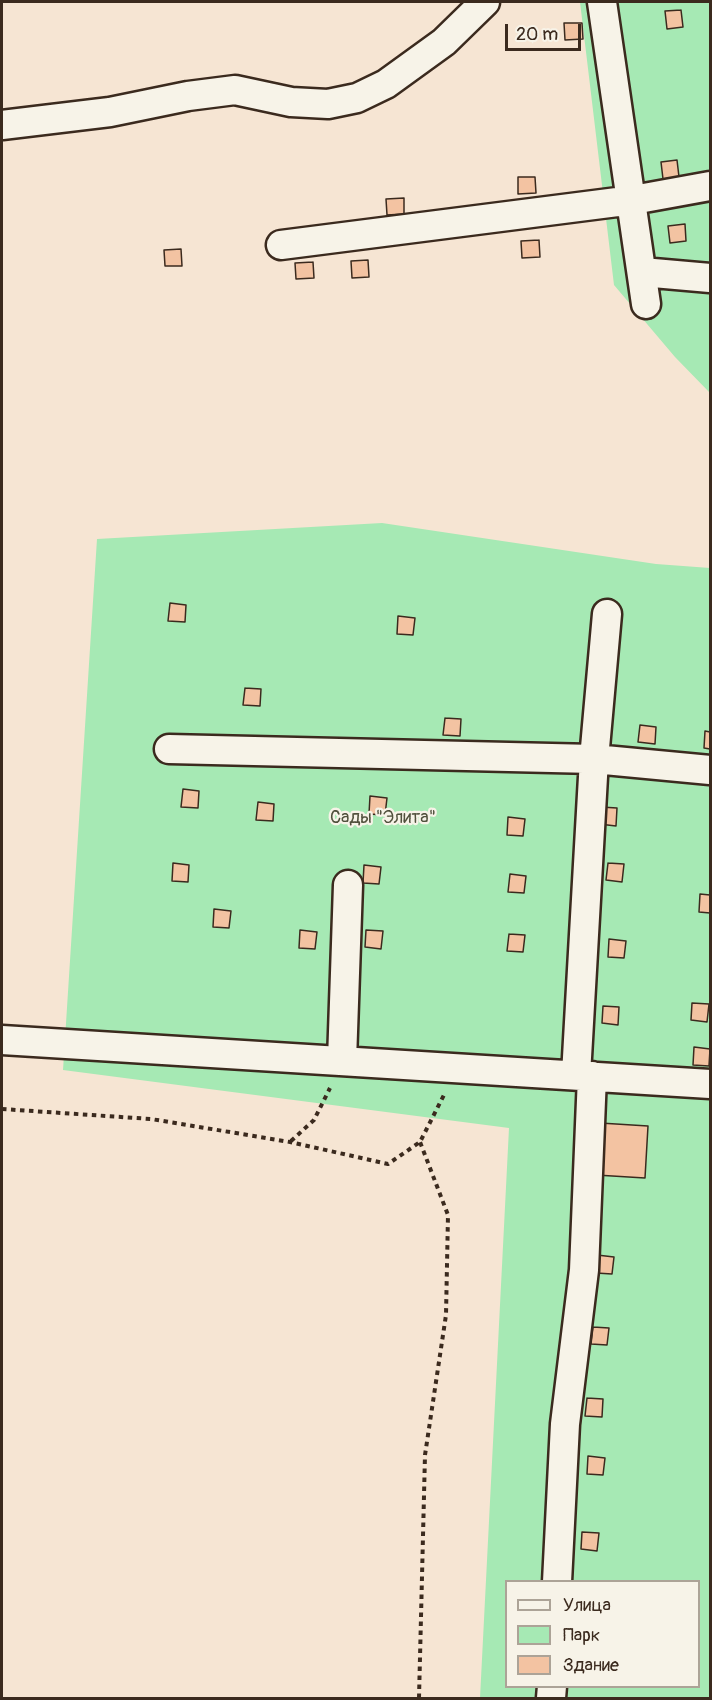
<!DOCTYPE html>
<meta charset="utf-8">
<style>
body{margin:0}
#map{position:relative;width:712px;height:1700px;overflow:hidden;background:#f6e5d3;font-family:Pangolin,sans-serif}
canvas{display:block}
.frame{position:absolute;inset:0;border:3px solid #3b2a1e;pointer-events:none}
.legend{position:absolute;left:505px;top:1580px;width:195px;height:108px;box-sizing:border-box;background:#f7f3e8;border:2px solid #aca397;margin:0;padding:8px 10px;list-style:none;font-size:18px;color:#3b2a1e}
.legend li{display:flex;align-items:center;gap:12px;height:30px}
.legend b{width:30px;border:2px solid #aca397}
.scale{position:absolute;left:505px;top:24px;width:76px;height:27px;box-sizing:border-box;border:3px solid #3b2a1e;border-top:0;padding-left:8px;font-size:18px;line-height:21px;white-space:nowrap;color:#3b2a1e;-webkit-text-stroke:4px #f7f3e8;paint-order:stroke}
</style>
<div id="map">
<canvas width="712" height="1700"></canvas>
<div class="frame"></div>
<ul class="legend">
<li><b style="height:8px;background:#f7f3e8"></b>Улица</li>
<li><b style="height:16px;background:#a6e9b4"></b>Парк</li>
<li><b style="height:16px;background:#f3c3a2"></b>Здание</li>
</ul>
<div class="scale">20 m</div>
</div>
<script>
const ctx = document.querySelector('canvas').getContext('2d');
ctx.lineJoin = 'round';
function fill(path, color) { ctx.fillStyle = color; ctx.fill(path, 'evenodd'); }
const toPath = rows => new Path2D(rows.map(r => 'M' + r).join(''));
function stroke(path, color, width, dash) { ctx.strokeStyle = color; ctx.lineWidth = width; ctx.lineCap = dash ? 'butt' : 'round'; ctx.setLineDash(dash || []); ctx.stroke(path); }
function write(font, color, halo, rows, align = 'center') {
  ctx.font = font + ' Pangolin,sans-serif'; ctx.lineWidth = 4.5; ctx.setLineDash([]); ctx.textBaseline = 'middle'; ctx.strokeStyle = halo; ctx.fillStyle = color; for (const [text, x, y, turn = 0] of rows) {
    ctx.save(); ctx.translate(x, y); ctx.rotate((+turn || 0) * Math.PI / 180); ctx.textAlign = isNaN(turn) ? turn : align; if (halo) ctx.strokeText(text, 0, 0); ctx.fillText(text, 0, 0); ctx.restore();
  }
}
fill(toPath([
 [580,2,710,2,710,393,675,357,614,285],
 [382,523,656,564,710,568,710,1698,480,1698,509,1128,63,1070,97,539],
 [506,1582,698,1582,698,1686,506,1686]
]), '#a6e9b4');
const building = toPath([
 [681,10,683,27,667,29,665,11,681,10],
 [564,23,582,23,583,39,565,40,564,23],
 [677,160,679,177,663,179,661,162,677,160],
 [518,177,535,177,536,193,518,194,518,177],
 [404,198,404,214,387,215,386,199,404,198],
 [685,224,686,241,670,243,668,226,685,224],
 [539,240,540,257,522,258,521,241,539,240],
 [181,249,182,266,165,266,164,250,181,249],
 [368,260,369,277,352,278,351,261,368,260],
 [313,262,314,278,296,279,295,263,313,262],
 [170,603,186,605,185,622,168,621,170,603],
 [398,616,415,618,413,635,397,634,398,616],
 [245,688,261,689,260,706,243,705,245,688],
 [445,718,461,719,460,736,443,735,445,718],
 [640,725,656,727,655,744,638,742,640,725],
 [705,731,710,732,710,749,704,748,705,731],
 [183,789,199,791,198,808,181,807,183,789],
 [370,796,387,798,385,815,369,814,370,796],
 [258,802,274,804,273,821,256,820,258,802],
 [601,807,617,808,616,826,599,824,601,807],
 [508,817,525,819,523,836,507,835,508,817],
 [173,863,189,865,188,882,172,881,173,863],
 [608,863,624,864,622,882,606,880,608,863],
 [364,865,381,867,379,884,363,883,364,865],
 [510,874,526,876,524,893,508,892,510,874],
 [700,894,710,895,710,913,699,912,700,894],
 [214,909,231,911,229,928,213,927,214,909],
 [300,930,317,932,315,949,299,948,300,930],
 [366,930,383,931,381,949,365,947,366,930],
 [509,934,525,935,523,952,507,951,509,934],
 [609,939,626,941,624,958,608,957,609,939],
 [692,1003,709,1004,707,1022,691,1020,692,1003],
 [603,1006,619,1007,618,1025,602,1023,603,1006],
 [694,1047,710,1049,709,1066,693,1065,694,1047],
 [600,1123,648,1126,645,1178,596,1175,600,1123],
 [597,1255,614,1257,612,1274,596,1273,597,1255],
 [593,1327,609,1328,607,1345,591,1344,593,1327],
 [587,1398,603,1399,602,1417,585,1416,587,1398],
 [588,1456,605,1458,603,1475,587,1474,588,1456],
 [582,1532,599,1533,597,1551,581,1549,582,1532]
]);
fill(building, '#f3c3a2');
stroke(building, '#3b2a1e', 1.5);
const minor = toPath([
 [602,2,646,304],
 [2,125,110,112,188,96,235,90,291,102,328,104,357,98,386,84,444,42,485,2],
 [281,245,633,200,710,186],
 [642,272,710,278],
 [169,749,594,759,710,770],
 [2,1040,710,1084],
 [342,1061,348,885],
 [576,1075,594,759,607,614],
 [557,1582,565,1424,584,1270,592,1076],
 [551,1698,552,1686]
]);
stroke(minor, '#3b2a1e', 33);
stroke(toPath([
 [2,1109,151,1119,290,1142,388,1164,420,1142,445,1093],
 [291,1141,314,1120,330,1088],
 [419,1698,425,1455,446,1315,448,1215,420,1142]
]), '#3b2a1e', 4, [4.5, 4.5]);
stroke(minor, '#f7f3e8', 28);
write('18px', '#50503c', '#f7f3e8', [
 ["Сады \"Элита\"",383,818]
]);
</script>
